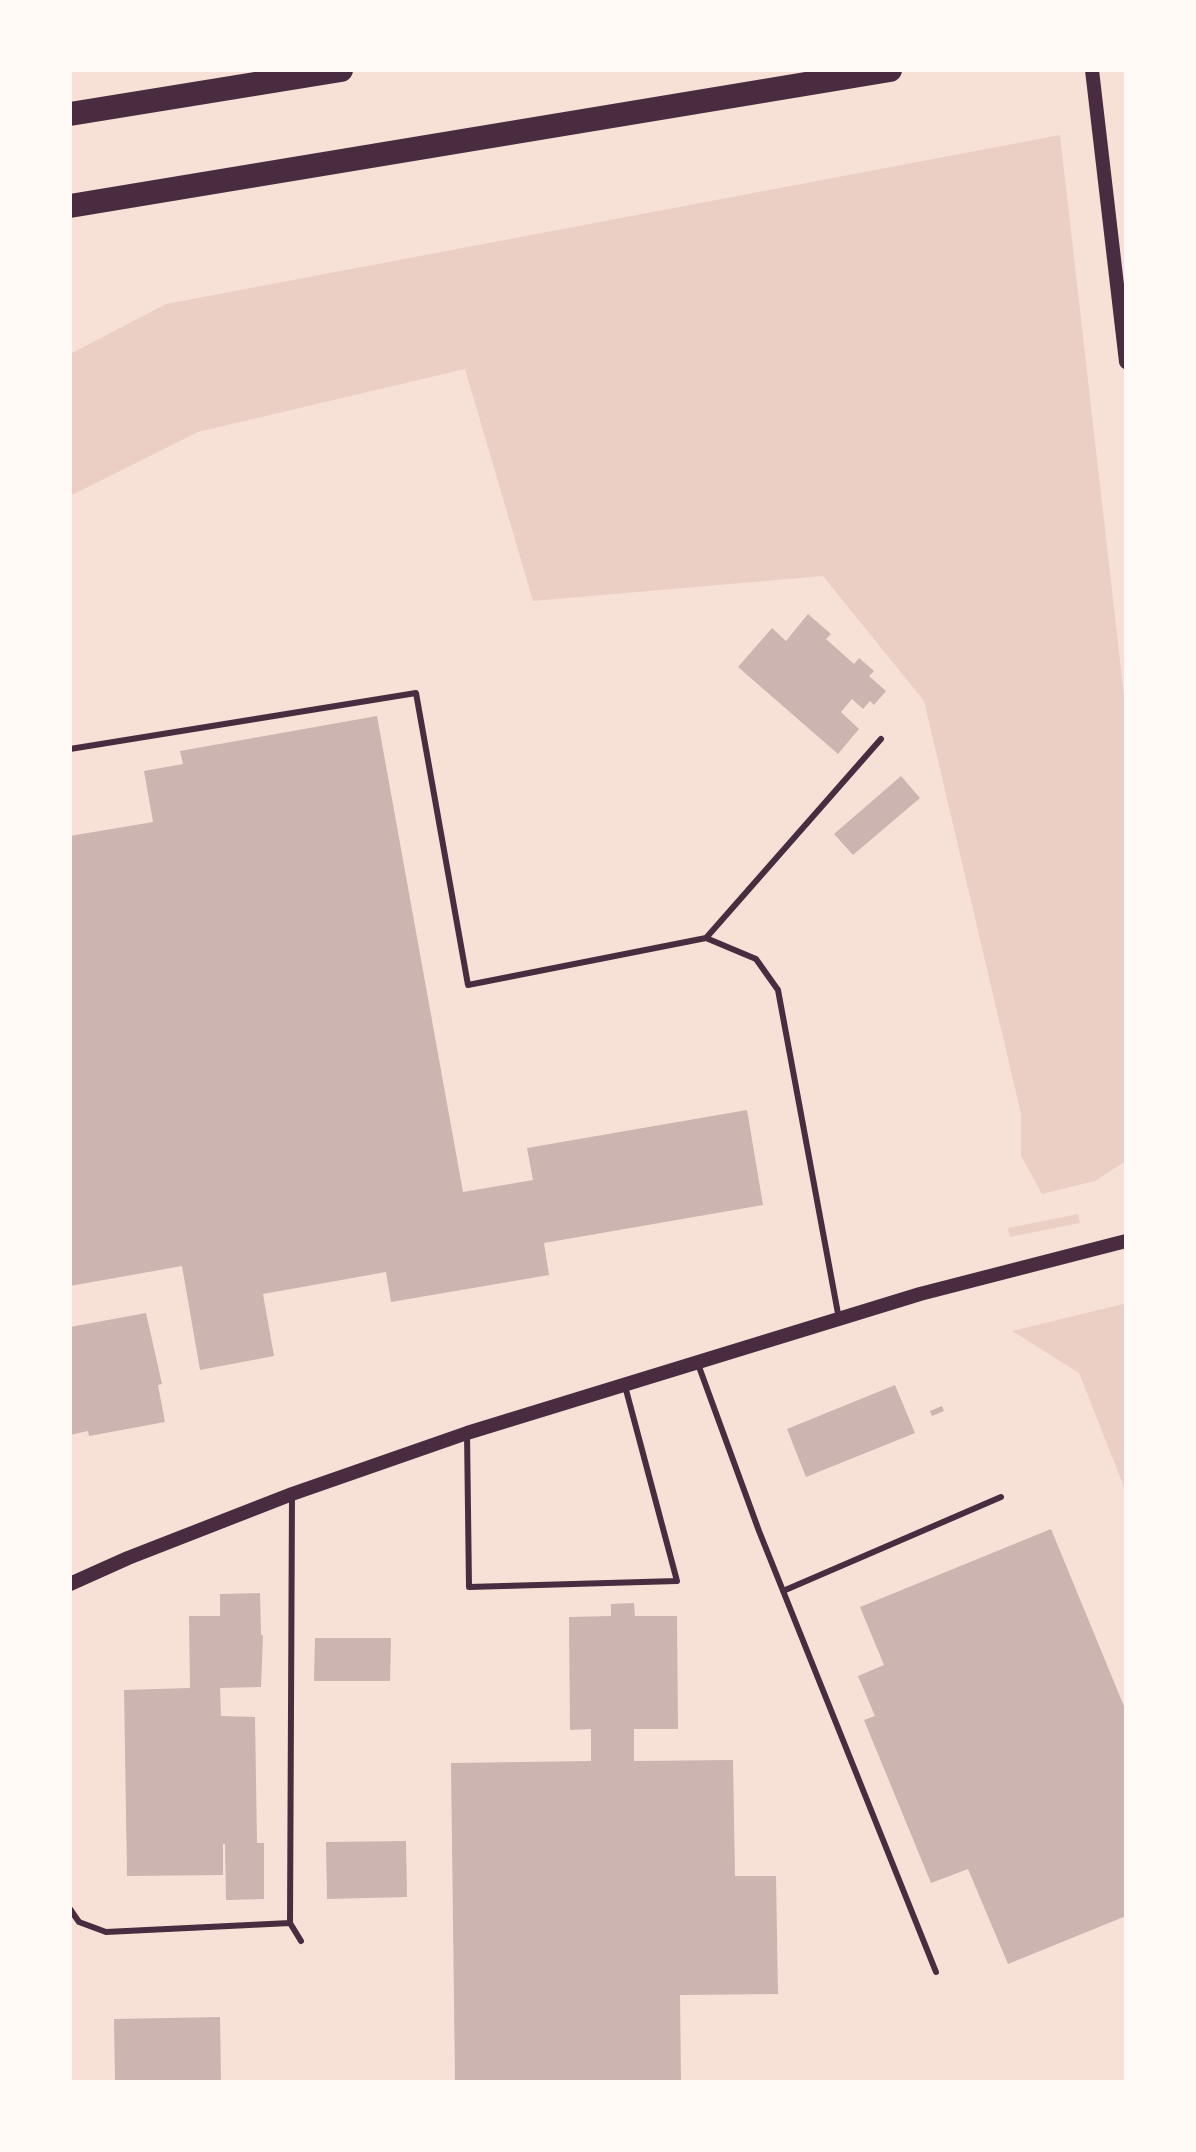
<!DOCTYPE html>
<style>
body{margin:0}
#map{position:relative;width:1196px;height:2152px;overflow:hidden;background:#f7e1d7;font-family:"Noto Sans",sans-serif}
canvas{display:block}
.frame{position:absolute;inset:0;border:72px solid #fffaf5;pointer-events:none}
</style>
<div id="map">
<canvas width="1196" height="2152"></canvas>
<div class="frame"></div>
</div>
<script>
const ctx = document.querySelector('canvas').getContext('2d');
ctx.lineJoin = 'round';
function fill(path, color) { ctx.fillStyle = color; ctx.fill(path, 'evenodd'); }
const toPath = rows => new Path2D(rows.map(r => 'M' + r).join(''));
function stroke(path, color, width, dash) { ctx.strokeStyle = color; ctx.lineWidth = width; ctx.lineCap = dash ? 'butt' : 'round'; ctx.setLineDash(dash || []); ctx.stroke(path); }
fill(toPath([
 [1060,135,1126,713,1126,1161,1095,1181,1042,1194,1021,1156,1021,1114,924,701,823,576,533,601,465,369,198,432,70,496,70,354,166,304],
 [1078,1214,1080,1223,1010,1237,1008,1228],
 [1123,1304,1126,1304,1126,1492,1079,1373,1012,1331]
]), '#ebcfc5');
fill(toPath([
 [808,614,831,634,826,639,854,664,859,658,874,671,869,676,886,691,874,705,870,701,863,709,852,699,841,712,859,729,838,754,738,667,772,628,786,641],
 [377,716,463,1192,533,1180,527,1148,747,1110,763,1205,544,1243,549,1275,391,1302,386,1272,263,1294,274,1356,200,1370,182,1266,70,1286,70,836,153,822,144,771,183,764,180,751],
 [901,776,920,798,853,855,834,834],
 [146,1313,162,1384,158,1385,165,1422,89,1436,88,1431,70,1435,70,1327],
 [895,1385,915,1433,806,1477,787,1429],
 [942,1406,944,1411,932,1416,930,1411],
 [1051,1529,1126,1711,1126,1916,1008,1964,968,1869,931,1883,864,1720,875,1716,858,1676,884,1665,860,1607],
 [260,1593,261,1634,263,1636,261,1687,220,1688,221,1716,255,1717,257,1843,264,1843,264,1899,226,1900,225,1844,223,1844,223,1875,127,1876,124,1690,190,1688,189,1616,220,1616,220,1594],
 [634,1603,635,1616,677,1616,678,1729,634,1729,634,1761,733,1760,735,1876,776,1876,778,1994,680,1995,681,2082,455,2082,451,1763,591,1761,591,1729,570,1730,569,1617,611,1616,611,1604],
 [315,1638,391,1638,390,1681,314,1681],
 [406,1841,407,1897,327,1899,326,1842],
 [220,2017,221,2082,115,2082,114,2019]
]), '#ccb4b1');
stroke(toPath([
 [70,749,416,693,468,985,706,938,756,959,778,990,839,1319],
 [706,938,881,739],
 [698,1364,759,1531,936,1972],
 [467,1433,469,1587,677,1581,625,1386],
 [783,1591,1001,1497],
 [70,1909,79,1922,106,1932,290,1923,301,1941],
 [290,1923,292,1494]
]), '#4a2c40', 6);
stroke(toPath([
 [1092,70,1126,362],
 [70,1584,128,1558,292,1494,467,1433,920,1294,1126,1241]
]), '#4a2c40', 14);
stroke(toPath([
 [70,114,341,70],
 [70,206,890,70]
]), '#4a2c40', 24);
</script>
